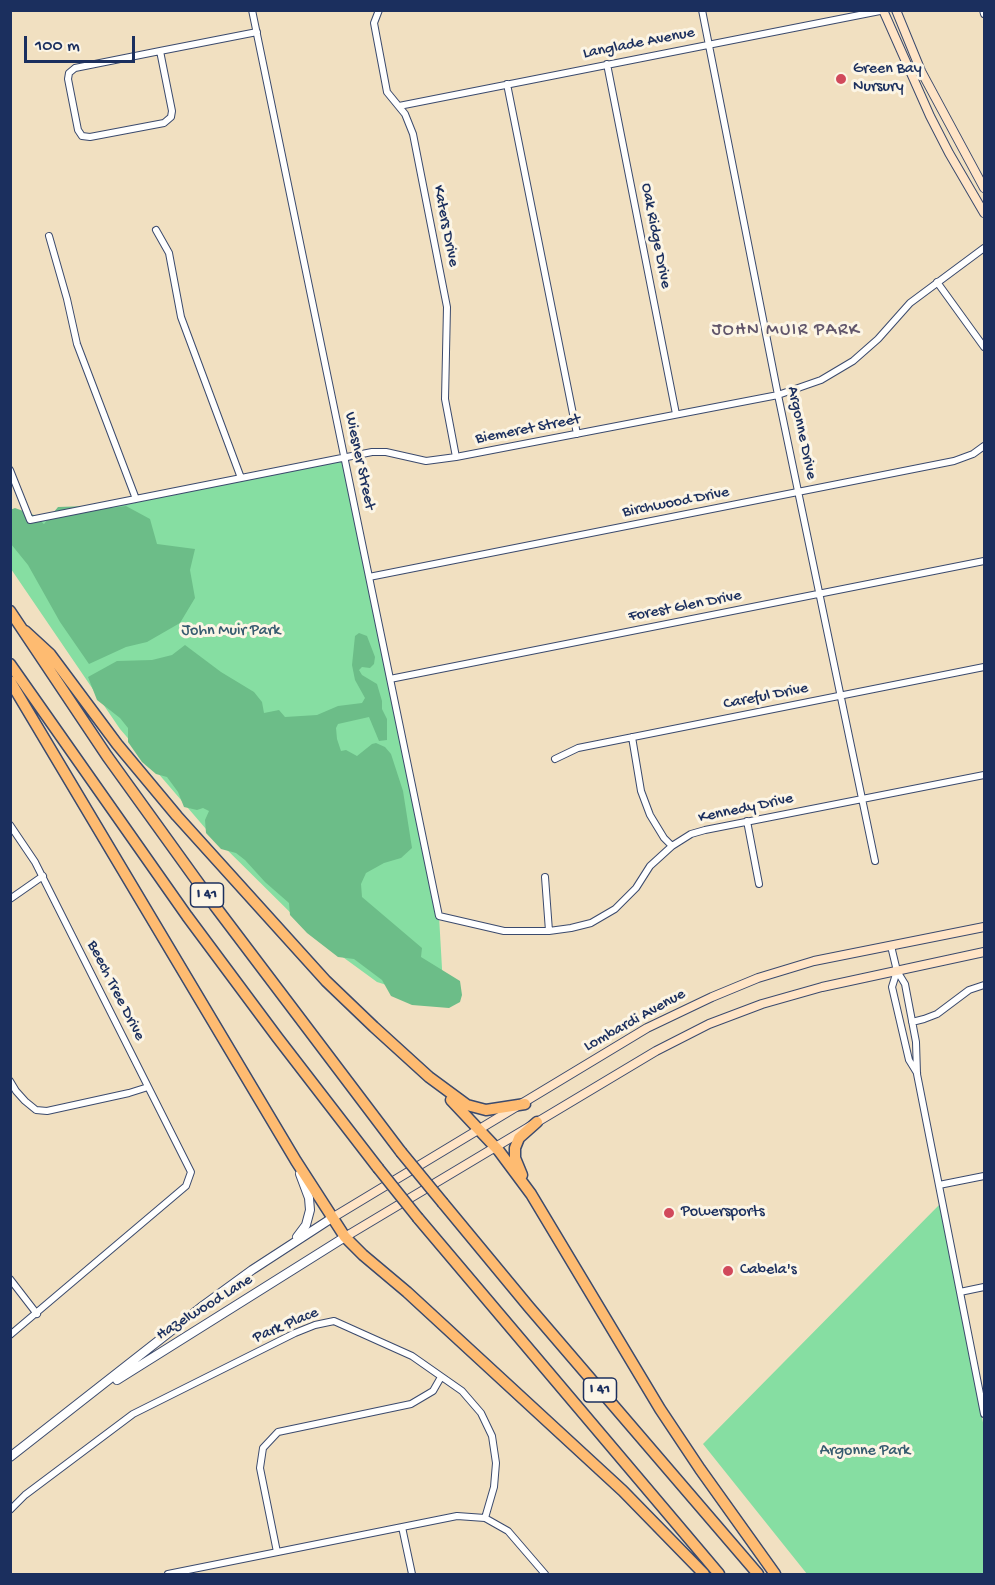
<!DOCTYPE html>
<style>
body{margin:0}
#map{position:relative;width:995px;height:1585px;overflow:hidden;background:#f1e0c1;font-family:"Gochi Hand",sans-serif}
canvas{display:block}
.frame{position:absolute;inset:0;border:12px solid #1b2f5e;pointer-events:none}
.scale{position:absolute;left:24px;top:36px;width:111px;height:27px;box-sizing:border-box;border:3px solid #1b2f5e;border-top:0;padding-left:8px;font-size:18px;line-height:21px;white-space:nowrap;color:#1b2f5e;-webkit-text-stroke:4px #fcf5e5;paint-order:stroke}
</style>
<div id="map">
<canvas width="995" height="1585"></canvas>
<div class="frame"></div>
<div class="scale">100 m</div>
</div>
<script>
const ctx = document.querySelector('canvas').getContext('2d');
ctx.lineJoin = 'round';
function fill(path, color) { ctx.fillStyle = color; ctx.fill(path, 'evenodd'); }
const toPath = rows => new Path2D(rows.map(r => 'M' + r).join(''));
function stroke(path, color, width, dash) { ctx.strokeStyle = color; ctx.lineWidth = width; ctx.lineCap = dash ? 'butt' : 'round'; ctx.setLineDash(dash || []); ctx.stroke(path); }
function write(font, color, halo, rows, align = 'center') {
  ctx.font = font + ' "Gochi Hand",sans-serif'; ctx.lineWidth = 6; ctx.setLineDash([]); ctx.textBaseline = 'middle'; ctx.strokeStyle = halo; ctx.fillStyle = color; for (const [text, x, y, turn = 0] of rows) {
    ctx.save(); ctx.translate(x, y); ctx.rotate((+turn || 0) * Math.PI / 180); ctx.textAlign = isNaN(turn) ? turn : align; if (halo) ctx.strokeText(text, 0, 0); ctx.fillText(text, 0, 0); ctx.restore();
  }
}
fill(toPath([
 [345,458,439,916,444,1003,377,982,314,936,206,829,120,729,11,569,11,524],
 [942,1202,984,1428,984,1574,807,1574,703,1444]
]), '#86dea2');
fill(toPath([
 [88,506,111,508,126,506,150,519,157,544,195,549,190,570,195,598,180,623,147,642,126,647,89,664,60,622,28,565,11,544,10,510,15,508,34,515,44,524,58,507],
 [359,633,367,636,375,657,374,664,370,668,362,667,359,670,362,675,377,684,382,701,382,709,387,719,387,740,379,741,369,717,338,724,336,728,337,739,341,751,346,750,357,756,372,744,376,743,385,747,391,754,403,791,412,848,401,858,384,863,366,873,361,884,362,897,422,948,421,957,460,981,462,995,460,1002,449,1008,412,1005,391,996,382,980,354,959,338,957,307,933,290,915,289,903,265,882,245,860,236,853,221,849,206,833,205,820,209,811,203,808,197,810,184,807,178,792,167,777,156,774,142,762,128,742,128,728,120,718,97,700,88,677,117,661,152,660,172,655,185,645,221,672,254,692,262,702,264,713,279,710,285,717,317,715,338,706,362,703,365,698,355,680,352,665,355,636]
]), '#6cbd88');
const minor = toPath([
 [252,10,439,916,504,931,549,931,571,928,591,923,615,909,636,888,650,866,672,846,691,834,705,830,984,775],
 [379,10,374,23,387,92,405,114,413,134,447,307,445,399,456,457],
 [702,10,778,395,875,861],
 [983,10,984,14],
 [160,51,172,111,171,117,164,123,90,137,82,136,78,130,68,79,69,73,75,68,160,51,257,32],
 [607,64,676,414],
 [507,84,577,434],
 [399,106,885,10],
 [156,230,169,253,181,317,241,478],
 [49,236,67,299,77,344,136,499],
 [937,282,984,347],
 [10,470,30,520,372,452,386,452,426,461,456,457,778,395,821,380,853,361,878,339,910,303,984,248],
 [369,577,954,461,973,454,984,446],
 [390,679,984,561],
 [632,737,641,791,650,815,664,838,672,846],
 [555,759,578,748,984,667],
 [747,821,759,884],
 [10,825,35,862,191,1172,186,1186,10,1335],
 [545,877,549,931],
 [10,899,43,876],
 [891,946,897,971,905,984,916,1042,917,1074,984,1414],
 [897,971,892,987,909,1060,917,1073],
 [912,1022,924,1019,937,1014,969,990,984,985],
 [10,1081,16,1091,25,1101,36,1110,47,1111,129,1093,148,1087],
 [939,1185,984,1176],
 [10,1279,37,1314],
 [960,1292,984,1287],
 [10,1510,25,1495,133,1414,295,1333,315,1325,334,1321,412,1356,462,1391,481,1413,492,1436,496,1463,494,1487,485,1518],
 [402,1527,412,1574],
 [277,1552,260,1468,263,1448,278,1432,411,1404,433,1391,441,1377],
 [168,1574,457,1516,485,1518,508,1531,545,1574]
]);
const tertiary = toPath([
 [297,1237,306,1225,310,1210,309,1198,300,1174],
 [117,1380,345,1237],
 [10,1457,204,1305,252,1270,332,1218]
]);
const secondary = toPath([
 [883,10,930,116,949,153,984,213],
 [896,10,921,71,984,188],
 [332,1218,647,1028,712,997,758,978,814,961,984,927],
 [345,1237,656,1051,709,1024,762,1004,822,987,984,952]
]);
const motorway = toPath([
 [10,611,107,756,215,906,401,1152],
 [25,631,50,654,117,744,177,816,326,981,374,1027,429,1077,467,1105,486,1110,525,1104],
 [10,664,187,916,277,1037,378,1168],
 [10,681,296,1161,345,1237,363,1255,407,1292,623,1491,704,1574],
 [451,1100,499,1151,531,1194,660,1409,700,1469,775,1574],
 [522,1175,515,1158,515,1148,519,1138,537,1122],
 [443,1203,529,1307,758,1574],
 [418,1218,719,1574]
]);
stroke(minor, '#3b4a6d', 8);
stroke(tertiary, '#3b4a6d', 10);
stroke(secondary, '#3b4a6d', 10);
stroke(motorway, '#3b4a6d', 13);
stroke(minor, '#fff', 6);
stroke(tertiary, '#fff', 8);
stroke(secondary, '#ffe4c6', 8);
stroke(motorway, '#febb71', 10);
const motorwayBridge = toPath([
 [401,1152,443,1203],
 [378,1168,418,1218]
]);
stroke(motorwayBridge, '#3b4a6d', 13, []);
stroke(motorwayBridge, '#febb71', 10);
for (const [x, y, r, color] of [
 [841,79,6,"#d1495b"],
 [669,1213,6,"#d1495b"],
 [728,1271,6,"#d1495b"]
]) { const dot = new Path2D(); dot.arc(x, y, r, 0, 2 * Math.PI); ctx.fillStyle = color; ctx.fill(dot); stroke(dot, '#fcf5e5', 2); }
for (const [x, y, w] of [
 [207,895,33],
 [600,1390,33]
]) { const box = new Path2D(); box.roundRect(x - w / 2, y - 12, w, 24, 4.5); ctx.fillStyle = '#fcf5e5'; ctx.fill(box); stroke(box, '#1b2f5e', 1.5); }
write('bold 15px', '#1b2f5e', null, [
 ["I 41",207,895],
 ["I 41",600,1390]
]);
write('16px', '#1b2f5e', '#fcf5e5', [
 ["Langlade Avenue",639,44,-11],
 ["Katers Drive",445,226,79],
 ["Oak Ridge Drive",655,236,79],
 ["Biemeret Street",528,430,-11],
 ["Argonne Drive",801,433,78],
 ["Wiesner Street",359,461,78],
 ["Birchwood Drive",676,503,-11],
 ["Forest Glen Drive",685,607,-11],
 ["Careful Drive",766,697,-11],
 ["Kennedy Drive",746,809,-12],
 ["Beech Tree Drive",115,991,63],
 ["Lombardi Avenue",635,1021,-29],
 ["Hazelwood Lane",205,1308,-32],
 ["Park Place",286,1326,-23]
]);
write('16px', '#1b2f5e', '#fcf5e5', [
 ["Green Bay",853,70],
 ["Nursury",853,88],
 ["Powersports",681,1213],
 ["Cabela's",740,1271]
], 'left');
write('16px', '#365b6f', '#fcf5e5', [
 ["John Muir Park",231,632],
 ["Argonne Park",865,1452]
]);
ctx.letterSpacing = '1.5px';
write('18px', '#61566b', '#fcf5e5', [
 ["JOHN MUIR PARK",786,331]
]);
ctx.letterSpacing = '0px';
</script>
